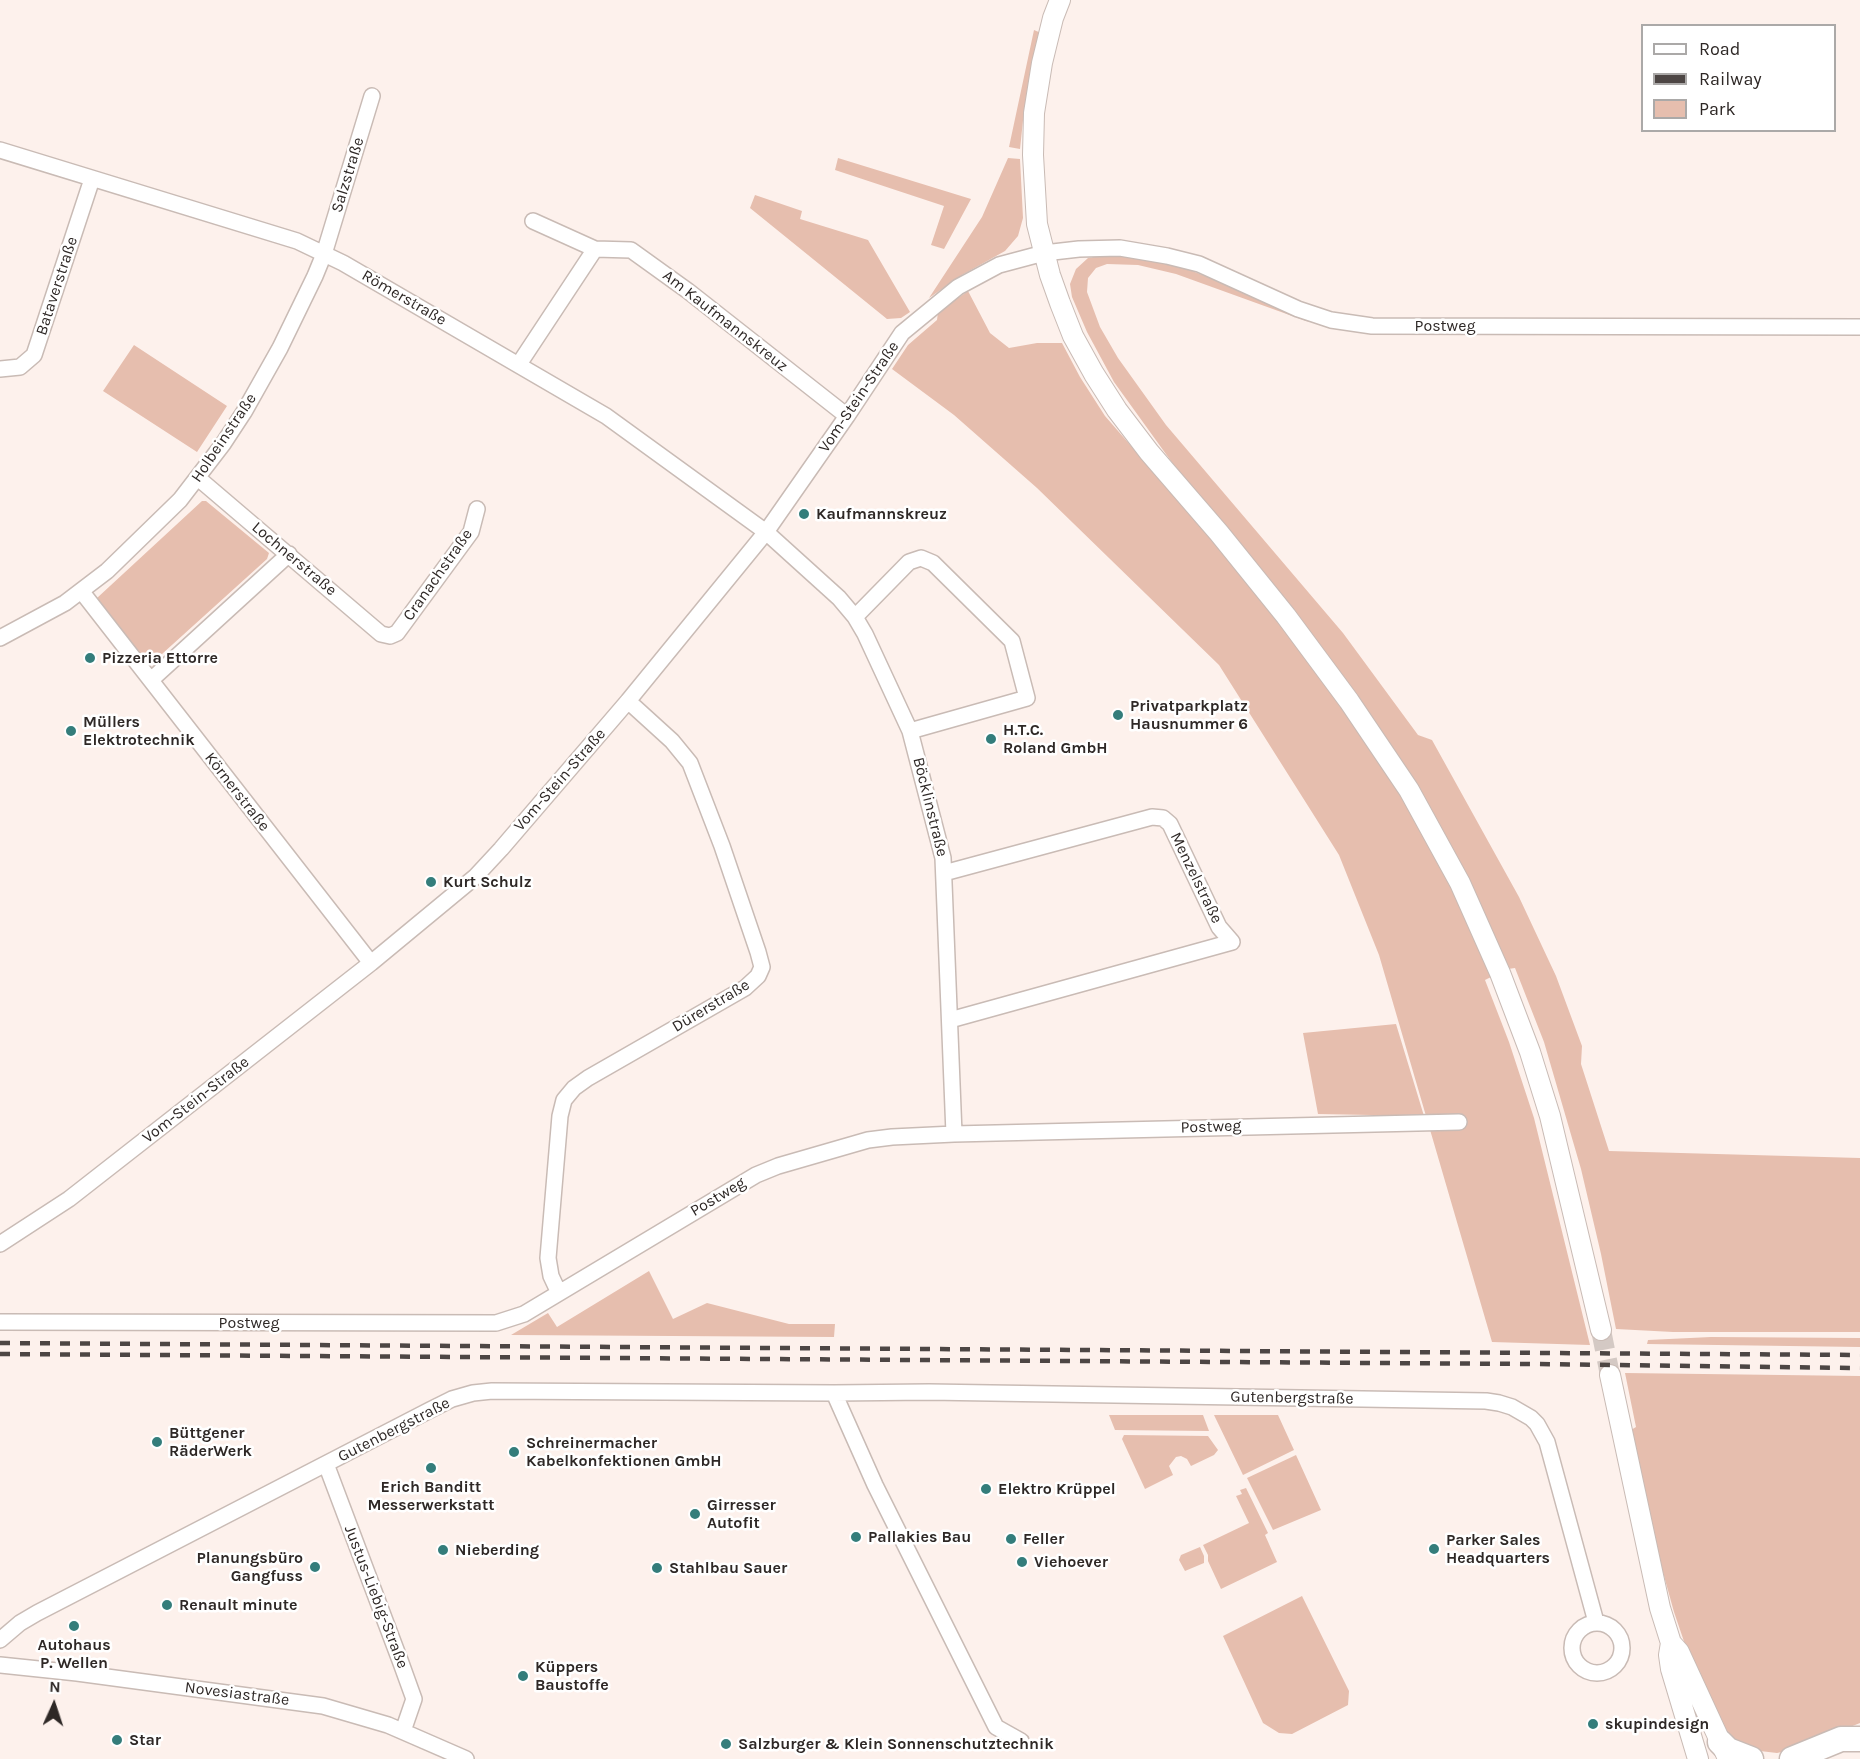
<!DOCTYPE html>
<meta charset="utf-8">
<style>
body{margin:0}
#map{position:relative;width:1860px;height:1759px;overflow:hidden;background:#fdf1ec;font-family:Karla,sans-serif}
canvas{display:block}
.legend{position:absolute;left:1641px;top:24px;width:195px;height:108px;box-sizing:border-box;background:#fff;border:2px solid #aba9a8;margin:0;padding:8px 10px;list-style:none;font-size:18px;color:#2e2826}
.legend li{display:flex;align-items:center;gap:12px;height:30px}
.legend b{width:30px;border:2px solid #aba9a8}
.north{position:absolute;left:24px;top:1675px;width:60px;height:60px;-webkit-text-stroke:4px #fff;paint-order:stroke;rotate:3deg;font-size:16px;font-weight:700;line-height:24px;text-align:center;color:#2e2826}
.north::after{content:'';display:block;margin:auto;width:21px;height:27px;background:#2e2826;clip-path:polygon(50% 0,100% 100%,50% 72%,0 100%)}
</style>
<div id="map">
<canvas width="1860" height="1759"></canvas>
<ul class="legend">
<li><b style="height:8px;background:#fff"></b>Road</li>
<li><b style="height:8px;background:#4d4644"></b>Railway</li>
<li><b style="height:16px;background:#e6beae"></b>Park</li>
</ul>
<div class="north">N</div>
</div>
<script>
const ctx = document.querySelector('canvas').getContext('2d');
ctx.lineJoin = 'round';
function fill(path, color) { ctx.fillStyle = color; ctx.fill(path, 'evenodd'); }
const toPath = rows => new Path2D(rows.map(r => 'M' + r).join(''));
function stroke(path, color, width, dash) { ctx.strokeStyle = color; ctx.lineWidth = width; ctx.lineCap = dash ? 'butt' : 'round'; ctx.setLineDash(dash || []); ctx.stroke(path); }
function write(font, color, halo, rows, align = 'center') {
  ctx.font = font + ' Karla,sans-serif'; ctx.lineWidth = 5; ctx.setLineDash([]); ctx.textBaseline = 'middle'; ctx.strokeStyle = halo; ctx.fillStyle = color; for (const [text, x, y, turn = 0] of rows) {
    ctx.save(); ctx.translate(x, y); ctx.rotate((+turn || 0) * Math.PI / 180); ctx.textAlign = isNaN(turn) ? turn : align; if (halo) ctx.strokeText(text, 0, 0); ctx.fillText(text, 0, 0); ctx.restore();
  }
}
fill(toPath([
 [1034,30,1041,33,1024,111,1020,149,1009,147],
 [838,158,971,199,944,249,931,245,944,206,835,170],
 [1008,158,1020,159,1023,218,1018,236,1005,251,962,275,929,298,982,217],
 [755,195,802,211,800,219,868,240,910,312,901,318,887,319,750,208],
 [1105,255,1137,258,1185,268,1330,326,1306,321,1176,274,1138,265,1107,264,1096,268,1088,278,1087,292,1100,327,1118,358,1166,425,1343,633,1418,735,1432,740,1519,897,1556,976,1582,1046,1581,1064,1609,1151,1860,1158,1860,1332,1673,1332,1616,1329,1601,1254,1581,1169,1544,1042,1515,968,1508,969,1416,785,1357,695,1291,608,1176,468,1114,382,1087,332,1072,297,1070,284,1076,269,1088,258],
 [968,291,990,333,1009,348,1037,343,1062,343,1080,377,1105,416,1245,577,1338,700,1401,796,1453,889,1491,977,1485,980,1509,1042,1534,1118,1590,1345,1492,1342,1379,955,1339,855,1219,665,1037,488,954,415,892,369,908,345,937,320,938,312],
 [134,345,227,406,197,452,103,391],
 [202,501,206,501,269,553,267,559,162,654,154,660,147,661,97,602,97,598],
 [1396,1024,1424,1116,1318,1114,1303,1033],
 [649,1271,673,1319,707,1303,789,1324,835,1324,834,1337,511,1335,548,1313,557,1327],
 [1711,1337,1860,1338,1860,1347,1647,1344,1648,1340],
 [1625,1373,1860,1376,1860,1723,1796,1749,1777,1753,1760,1751,1735,1739,1716,1719,1691,1662,1674,1612,1649,1522,1631,1430,1636,1427],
 [1109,1415,1203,1415,1209,1431,1115,1430],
 [1214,1415,1278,1415,1294,1450,1243,1475],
 [1124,1435,1208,1436,1218,1450,1214,1455,1191,1466,1187,1459,1181,1456,1176,1457,1169,1466,1173,1475,1145,1489,1122,1439],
 [1296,1455,1321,1510,1273,1530,1247,1478],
 [1246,1488,1268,1533,1265,1535,1277,1562,1221,1589,1208,1561,1208,1555,1203,1545,1249,1523,1236,1496,1242,1494,1240,1490],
 [1200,1547,1204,1556,1204,1563,1185,1571,1179,1560,1181,1555],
 [1302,1596,1349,1691,1348,1705,1292,1734,1279,1733,1263,1723,1223,1636]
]), '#e6beae');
stroke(toPath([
 [1601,1330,1610,1375]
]), '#d4c9c4', 20, [20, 10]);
const minor = toPath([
 [0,150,297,241,343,263,606,416,766,532,839,598,855,617,865,634,910,731,943,858,954,1134],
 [533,221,595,249,631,250,688,291,847,416],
 [519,364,595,249],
 [0,369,20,367,34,355,92,179],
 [198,478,381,634,390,636,397,633,471,532,477,509],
 [82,592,371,963],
 [855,617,909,562,921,558,933,563,1012,641,1027,698,910,731],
 [0,638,65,603,107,571,180,500,223,444,244,412,280,348,315,276,324,254,372,96],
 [151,680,289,554],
 [944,873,1152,817,1163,818,1170,824,1219,927,1232,942,950,1020],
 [0,1244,69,1199,371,963,475,877,501,849,628,701,766,532,847,416,902,333,958,287,999,265,1044,253,1079,249,1120,248,1167,256,1199,264,1298,309,1331,320,1372,326,1860,327],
 [559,1293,551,1276,548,1258,560,1116,564,1100,574,1088,588,1078,745,988,758,976,762,967,758,952,722,846,690,763,672,741,628,701],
 [0,1322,496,1323,524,1314,756,1175,778,1166,868,1140,892,1137,954,1134,1459,1122],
 [834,1393,875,1485,996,1727,1021,1741],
 [326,1464,401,1663,414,1699,403,1731],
 '1572 1648a25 25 0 1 1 50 0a25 25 0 1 1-50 0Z',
 [0,1640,20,1623,37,1613,430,1410,452,1399,473,1393,492,1391,834,1393,929,1392,1486,1401,1499,1403,1512,1407,1531,1418,1537,1424,1547,1442,1596,1622],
 [0,1665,77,1673,323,1706,388,1725,466,1759]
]);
const tertiary = toPath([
 [1060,0,1053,18,1042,63,1034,113,1033,155,1037,224,1050,275,1060,303,1073,336,1094,374,1117,410,1149,452,1219,533,1286,616,1349,701,1409,790,1460,883,1500,973,1530,1052,1550,1116,1601,1330],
 [1610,1375,1660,1608,1671,1643,1679,1652,1726,1754],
 [1671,1643,1669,1655,1671,1669,1698,1759]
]);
const primary = toPath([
 [1720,1742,1728,1750,1751,1759],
 [1792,1759,1841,1739,1860,1739]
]);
stroke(minor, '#c9bbb5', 18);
stroke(tertiary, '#c9bbb5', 22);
stroke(primary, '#c9bbb5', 27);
stroke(minor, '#fff', 15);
stroke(tertiary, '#fff', 20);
stroke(primary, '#fff', 24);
stroke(toPath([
 [0,1343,1860,1355],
 [0,1354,1531,1364,1860,1368]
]), '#4d4644', 4.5, [10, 10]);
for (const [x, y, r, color] of [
 [804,514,6,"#347d7b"],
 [90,658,6,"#347d7b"],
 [1118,715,6,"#347d7b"],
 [71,731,6,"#347d7b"],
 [991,739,6,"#347d7b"],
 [431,882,6,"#347d7b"],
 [157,1442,6,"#347d7b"],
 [514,1452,6,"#347d7b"],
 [431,1468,6,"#347d7b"],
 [986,1489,6,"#347d7b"],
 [695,1514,6,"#347d7b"],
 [856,1537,6,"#347d7b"],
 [1011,1539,6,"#347d7b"],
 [1434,1549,6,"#347d7b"],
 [443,1550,6,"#347d7b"],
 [1022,1562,6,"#347d7b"],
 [315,1567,6,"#347d7b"],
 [657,1568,6,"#347d7b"],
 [167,1605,6,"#347d7b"],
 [74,1626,6,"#347d7b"],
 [523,1676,6,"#347d7b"],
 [1593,1724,6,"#347d7b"],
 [117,1740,6,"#347d7b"],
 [726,1744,6,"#347d7b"]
]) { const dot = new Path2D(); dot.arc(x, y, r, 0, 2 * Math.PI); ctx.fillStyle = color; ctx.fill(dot); stroke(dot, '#fff', 2); }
write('16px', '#2e2826', '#fff', [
 ["Salzstraße",348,175,-73],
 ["Bataverstraße",57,286,-72],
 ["Römerstraße",404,298,30],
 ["Am Kaufmannskreuz",725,321,38],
 ["Postweg",1445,326],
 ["Vom-Stein-Straße",859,397,-56],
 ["Holbeinstraße",224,438,-56],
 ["Lochnerstraße",294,559,40],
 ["Cranachstraße",438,575,-55],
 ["Vom-Stein-Straße",560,780,-49],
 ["Körnerstraße",237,792,52],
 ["Böcklinstraße",930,807,76],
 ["Menzelstraße",1196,878,64],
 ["Dürerstraße",711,1006,-31],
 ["Vom-Stein-Straße",196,1100,-38],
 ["Postweg",1211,1127,-2],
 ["Postweg",718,1197,-31],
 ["Postweg",249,1323],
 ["Gutenbergstraße",1292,1398,1],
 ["Gutenbergstraße",394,1430,-27],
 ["Justus-Liebig-Straße",376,1597,69],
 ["Novesiastraße",237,1694,7]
]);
write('bold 16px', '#2e2826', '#fff', [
 ["Kaufmannskreuz",816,514],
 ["Pizzeria Ettorre",102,658],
 ["Privatparkplatz",1130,706],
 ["Hausnummer 6",1130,724],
 ["Müllers",83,722],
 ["Elektrotechnik",83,740],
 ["H.T.C.",1003,730],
 ["Roland GmbH",1003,748],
 ["Kurt Schulz",443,882],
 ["Büttgener",169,1433],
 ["RäderWerk",169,1451],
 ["Schreinermacher",526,1443],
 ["Kabelkonfektionen GmbH",526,1461],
 ["Erich Banditt",431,1487,"center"],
 ["Messerwerkstatt",431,1505,"center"],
 ["Elektro Krüppel",998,1489],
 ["Girresser",707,1505],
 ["Autofit",707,1523],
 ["Pallakies Bau",868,1537],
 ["Feller",1023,1539],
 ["Parker Sales",1446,1540],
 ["Headquarters",1446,1558],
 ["Nieberding",455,1550],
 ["Planungsbüro",303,1558,"right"],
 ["Gangfuss",303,1576,"right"],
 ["Viehoever",1034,1562],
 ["Stahlbau Sauer",669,1568],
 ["Renault minute",179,1605],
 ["Autohaus",74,1645,"center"],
 ["P. Wellen",74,1663,"center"],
 ["Küppers",535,1667],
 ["Baustoffe",535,1685],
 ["skupindesign",1605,1724],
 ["Star",129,1740],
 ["Salzburger & Klein Sonnenschutztechnik",738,1744]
], 'left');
</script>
